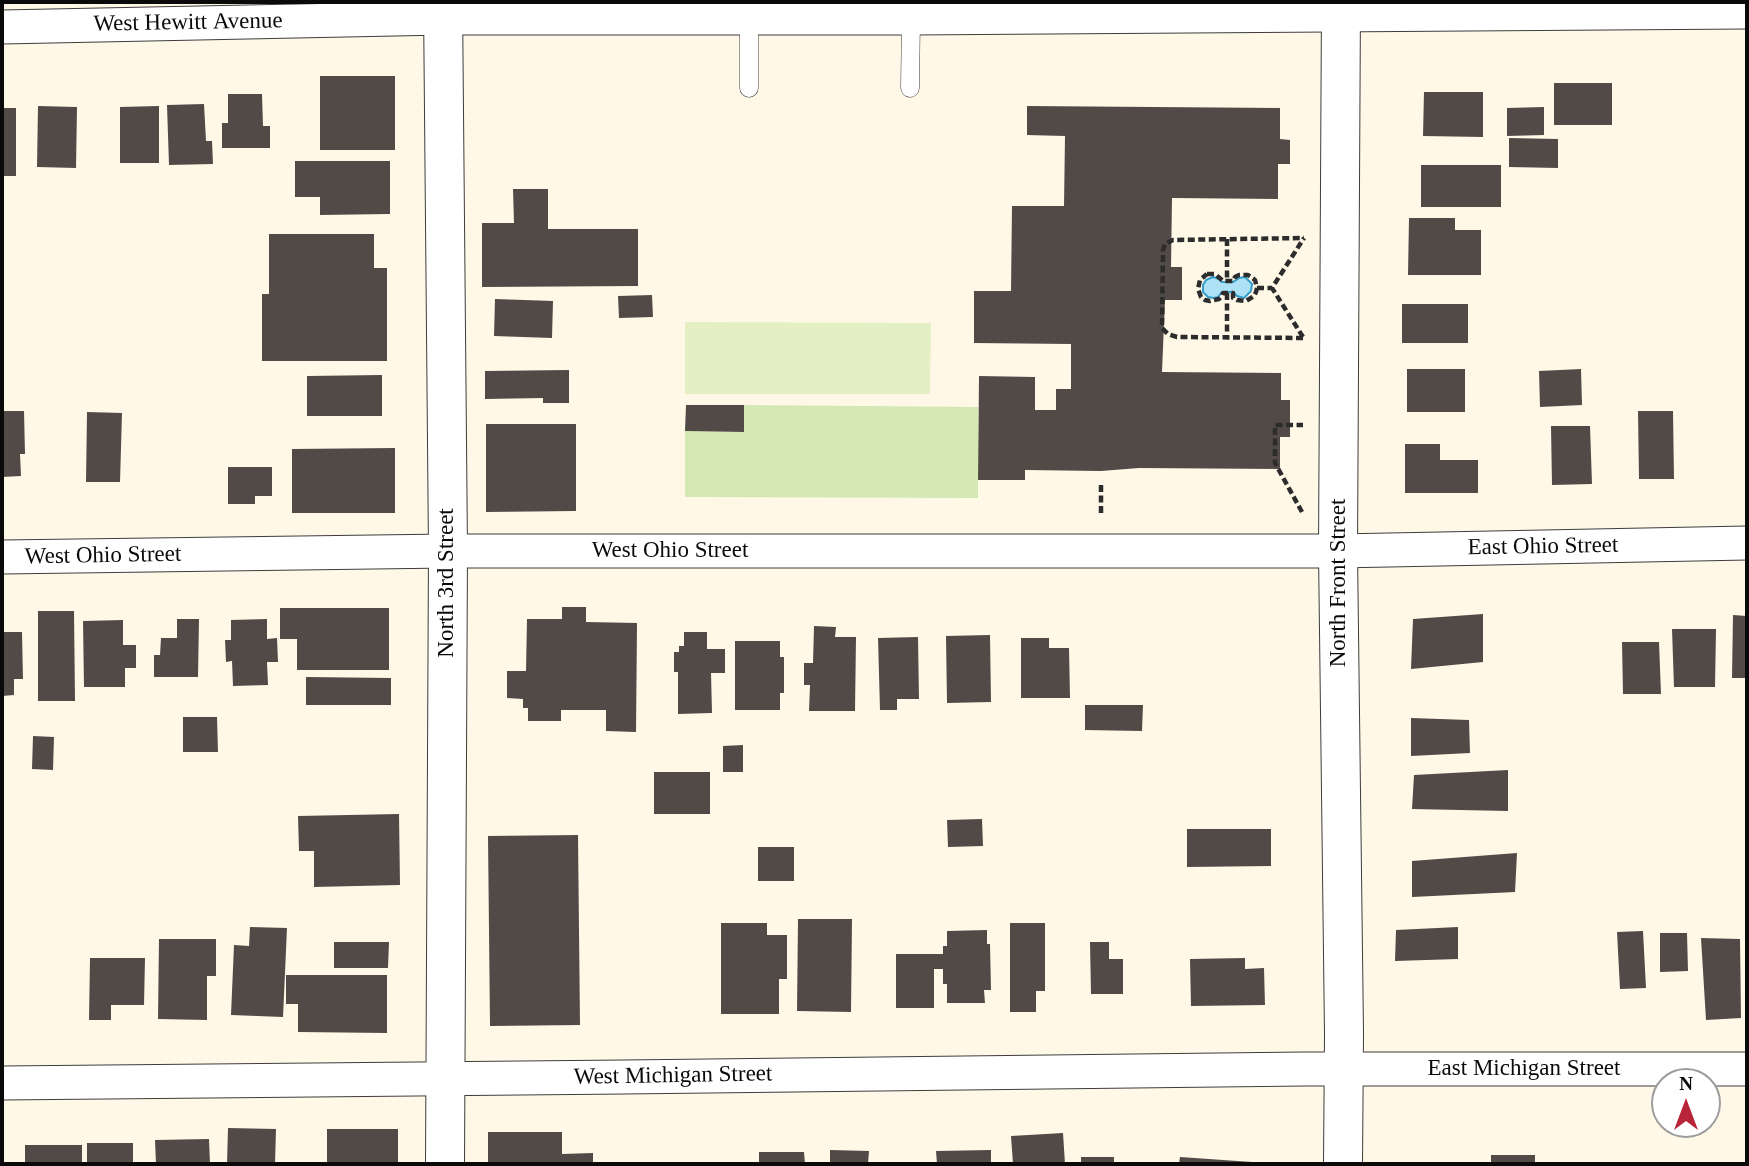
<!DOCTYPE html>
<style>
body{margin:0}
#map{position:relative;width:1749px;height:1166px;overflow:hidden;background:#fff8e7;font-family:"Times New Roman",serif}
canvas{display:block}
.frame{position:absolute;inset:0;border:4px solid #0a0a0a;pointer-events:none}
.north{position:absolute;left:1651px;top:1068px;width:70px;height:70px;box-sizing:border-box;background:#fff;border:2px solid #9d9d9d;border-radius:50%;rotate:0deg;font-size:19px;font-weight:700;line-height:28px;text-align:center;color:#0a0a0a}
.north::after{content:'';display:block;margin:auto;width:24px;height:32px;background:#b8243a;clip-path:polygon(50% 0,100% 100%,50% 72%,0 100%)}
</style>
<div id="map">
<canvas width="1749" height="1166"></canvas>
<div class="frame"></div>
<div class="north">N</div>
</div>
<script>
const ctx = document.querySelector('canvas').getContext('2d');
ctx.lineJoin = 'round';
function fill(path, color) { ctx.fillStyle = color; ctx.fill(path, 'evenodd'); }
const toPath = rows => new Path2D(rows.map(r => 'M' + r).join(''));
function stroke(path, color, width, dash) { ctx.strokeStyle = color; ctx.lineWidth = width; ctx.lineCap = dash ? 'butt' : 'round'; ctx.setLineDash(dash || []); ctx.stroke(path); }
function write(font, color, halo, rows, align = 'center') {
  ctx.font = font + ' "Times New Roman",serif'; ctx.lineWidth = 7; ctx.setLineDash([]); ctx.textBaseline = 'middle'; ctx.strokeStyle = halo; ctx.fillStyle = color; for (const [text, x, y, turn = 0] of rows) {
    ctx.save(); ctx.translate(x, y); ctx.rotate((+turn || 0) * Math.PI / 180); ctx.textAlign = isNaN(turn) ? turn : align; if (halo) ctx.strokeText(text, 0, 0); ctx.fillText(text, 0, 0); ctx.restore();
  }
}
fill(toPath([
 [744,405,978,407,978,498,685,497,685,431,744,432]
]), '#d3e8b3');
fill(toPath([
 [685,322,931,323,930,394,685,394]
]), '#e4efc4');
const water = toPath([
 [1213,277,1219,279,1222,282,1233,282,1239,278,1245,277,1252,284,1251,291,1244,298,1237,296,1233,292,1222,292,1218,297,1214,298,1208,297,1203,292,1203,285,1206,280,1213,277]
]);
fill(water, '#ade1f5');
stroke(water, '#359ecc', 2);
fill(toPath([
 [320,76,395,76,395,150,320,150],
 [1554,83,1612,83,1612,125,1554,125],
 [1424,92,1483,92,1483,137,1423,136],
 [228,94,262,94,263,126,270,126,270,148,222,148,222,123,228,123],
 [204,104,206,141,212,141,213,164,169,165,167,105],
 [38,106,77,107,76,168,37,167],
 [159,106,159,163,120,163,120,107],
 [1027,106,1280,108,1280,139,1290,140,1290,164,1278,164,1278,199,1172,198,1171,267,1182,267,1182,300,1165,300,1162,372,1281,373,1281,400,1290,400,1290,437,1280,437,1280,469,1139,468,1101,471,1025,470,1025,480,978,480,979,376,1035,377,1035,410,1056,410,1056,389,1071,389,1071,344,974,343,974,291,1011,291,1012,206,1064,206,1065,136,1027,135],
 [1544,107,1544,135,1507,136,1507,108],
 [2,108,16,108,16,176,2,176],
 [1509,138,1558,139,1558,168,1509,167],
 [295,161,390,161,390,214,320,215,320,197,295,197],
 [1421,165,1501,165,1501,207,1421,207],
 [513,189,548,189,548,229,638,229,638,286,482,287,482,223,514,223],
 [1409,218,1455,218,1455,230,1481,230,1481,275,1408,275],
 [269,234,374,234,374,268,387,268,387,361,262,361,262,294,269,294],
 [652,295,653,317,619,318,618,296],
 [495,299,553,301,552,338,494,336],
 [1402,304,1468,304,1468,343,1402,343],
 [1407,369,1465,369,1465,412,1407,412],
 [1581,369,1582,405,1540,407,1539,371],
 [569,370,569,403,543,403,543,398,485,399,485,371],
 [382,375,382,416,307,416,307,376],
 [686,405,744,405,744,432,685,431],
 [2,411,24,411,25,454,20,454,21,476,2,477],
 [1638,411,1673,411,1674,479,1639,479],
 [87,412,122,413,120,482,86,482],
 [486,424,576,424,576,511,486,512],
 [1551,426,1590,426,1592,484,1552,485],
 [1405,444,1440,444,1440,460,1478,460,1478,493,1405,493],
 [395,448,395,513,292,513,292,449],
 [228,467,272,467,272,496,255,496,255,504,228,504],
 [562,607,586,607,586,622,637,623,636,732,606,731,606,710,561,710,561,721,528,721,528,708,523,708,523,699,507,698,507,671,526,671,527,619,562,619],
 [280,608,389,608,389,670,297,670,297,639,280,639],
 [38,611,74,611,75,701,38,701],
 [1483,614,1483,662,1411,669,1413,619],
 [1733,615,1747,616,1747,678,1732,678],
 [177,619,199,619,198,677,154,677,154,655,160,655,161,638,177,638],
 [267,619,267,639,277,638,278,662,267,662,268,685,233,686,232,661,226,662,225,640,231,640,231,620],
 [123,620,123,645,136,645,136,668,125,668,125,687,84,687,83,621],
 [814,626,836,627,835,637,856,637,855,711,809,711,810,685,804,685,804,663,813,663],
 [1672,629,1716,629,1715,687,1674,687],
 [2,632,22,632,23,679,14,679,14,695,2,696],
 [684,632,707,632,707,649,725,649,725,673,711,673,712,713,678,714,678,672,674,672,674,652,679,652,679,646,684,646],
 [990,635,991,702,947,703,946,636],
 [918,637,919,699,897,699,897,710,880,710,878,638],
 [1021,638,1049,638,1049,648,1069,648,1070,698,1021,698],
 [735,641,780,641,780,657,784,657,784,693,780,693,780,710,735,710],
 [1622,642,1659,642,1661,694,1623,694],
 [306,677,391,678,391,705,306,705],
 [1085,705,1143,705,1142,731,1085,730],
 [183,717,217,717,218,752,183,752],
 [1411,718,1469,720,1470,753,1411,756],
 [33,736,54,737,53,770,32,769],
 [743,745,743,772,723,772,723,746],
 [1508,770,1508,811,1412,809,1414,775],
 [654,772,710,772,710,814,654,814],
 [399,814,400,885,314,887,314,851,299,851,298,816],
 [982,819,983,846,948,847,947,820],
 [1187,829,1271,829,1271,866,1187,867],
 [578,835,580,1025,490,1026,488,836],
 [758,847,794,847,794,881,758,881],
 [1517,853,1515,892,1412,897,1412,861],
 [798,919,852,919,851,1012,797,1011],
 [721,923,767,923,767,935,787,935,787,979,779,979,779,1014,721,1014],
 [1010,923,1045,923,1045,991,1036,991,1036,1012,1010,1012],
 [250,927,287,928,283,1017,231,1015,234,945,249,946],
 [1458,927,1458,959,1395,961,1396,930],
 [987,930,987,944,990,944,991,990,984,990,985,1003,947,1003,947,984,943,984,943,969,934,969,934,1008,896,1008,896,954,943,954,943,946,947,946,947,931],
 [1643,931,1646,988,1620,989,1617,932],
 [1660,933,1687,933,1688,971,1660,972],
 [1701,938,1740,939,1741,1018,1706,1020],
 [159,939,216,939,216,976,207,976,207,1020,158,1019],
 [334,942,389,942,388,968,334,968],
 [1090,942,1109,942,1109,959,1123,959,1123,994,1091,994],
 [90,958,145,958,144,1005,111,1005,111,1020,89,1020],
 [1245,958,1245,969,1264,968,1265,1005,1191,1006,1190,959],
 [286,975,387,975,387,1033,298,1032,298,1004,286,1004],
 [228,1128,276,1129,275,1164,227,1164],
 [327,1129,398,1129,398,1164,327,1164],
 [488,1132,562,1132,562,1154,593,1153,593,1164,488,1164],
 [1063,1133,1065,1164,1013,1164,1011,1136],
 [209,1139,210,1164,156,1164,155,1140],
 [87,1143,133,1143,133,1164,87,1164],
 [25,1145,82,1145,82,1164,25,1164],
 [830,1150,869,1151,868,1164,830,1164],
 [991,1150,991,1164,937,1164,936,1151],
 [759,1152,804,1152,805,1164,759,1164],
 [1491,1155,1535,1155,1535,1164,1491,1164],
 [1081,1157,1114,1157,1114,1164,1081,1164],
 [1180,1157,1252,1162,1252,1164,1179,1164]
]), '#524a47');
const service = toPath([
 [749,18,749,88],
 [910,88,911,18]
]);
const minor = toPath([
 [2,27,444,18,911,18,1747,12],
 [2,557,448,551,1338,551,1747,543],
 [2,1083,624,1077,1304,1069,1747,1069]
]);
const tertiary = toPath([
 [443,2,448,551,445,1164],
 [1341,2,1338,551,1344,1034,1343,1164]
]);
stroke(service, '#3d3d3d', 19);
stroke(minor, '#3d3d3d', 35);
stroke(tertiary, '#3d3d3d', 40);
stroke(toPath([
 [1227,239,1227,281],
 [1207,274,1215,274,1223,281,1233,281,1235,277,1239,275,1248,275,1255,280,1257,288,1256,292,1254,296,1246,301,1237,300,1233,298,1233,293,1223,293,1222,296,1219,299,1210,301,1205,300,1201,297,1198,289,1200,280,1207,274],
 [1257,288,1272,288],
 [1227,293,1227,337],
 [1303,337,1272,288,1304,238],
 [1303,338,1177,337,1168,334,1162,328,1163,250,1165,244,1173,240,1304,238],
 [1101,485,1101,515],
 [1302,512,1275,463,1275,425,1303,425]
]), '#2c2c2c', 4.5, [7, 3.5]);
stroke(service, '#fff', 18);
stroke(minor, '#fff', 33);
stroke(tertiary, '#fff', 38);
write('23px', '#0a0a0a', '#fff', [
 ["West Hewitt Avenue",188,23,-1],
 ["East Ohio Street",1543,547,-1],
 ["West Ohio Street",670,551],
 ["West Ohio Street",103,556,-1],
 ["North 3rd Street",447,583,-90],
 ["North Front Street",1339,583,-90],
 ["East Michigan Street",1524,1069],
 ["West Michigan Street",673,1076,-1]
]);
</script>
